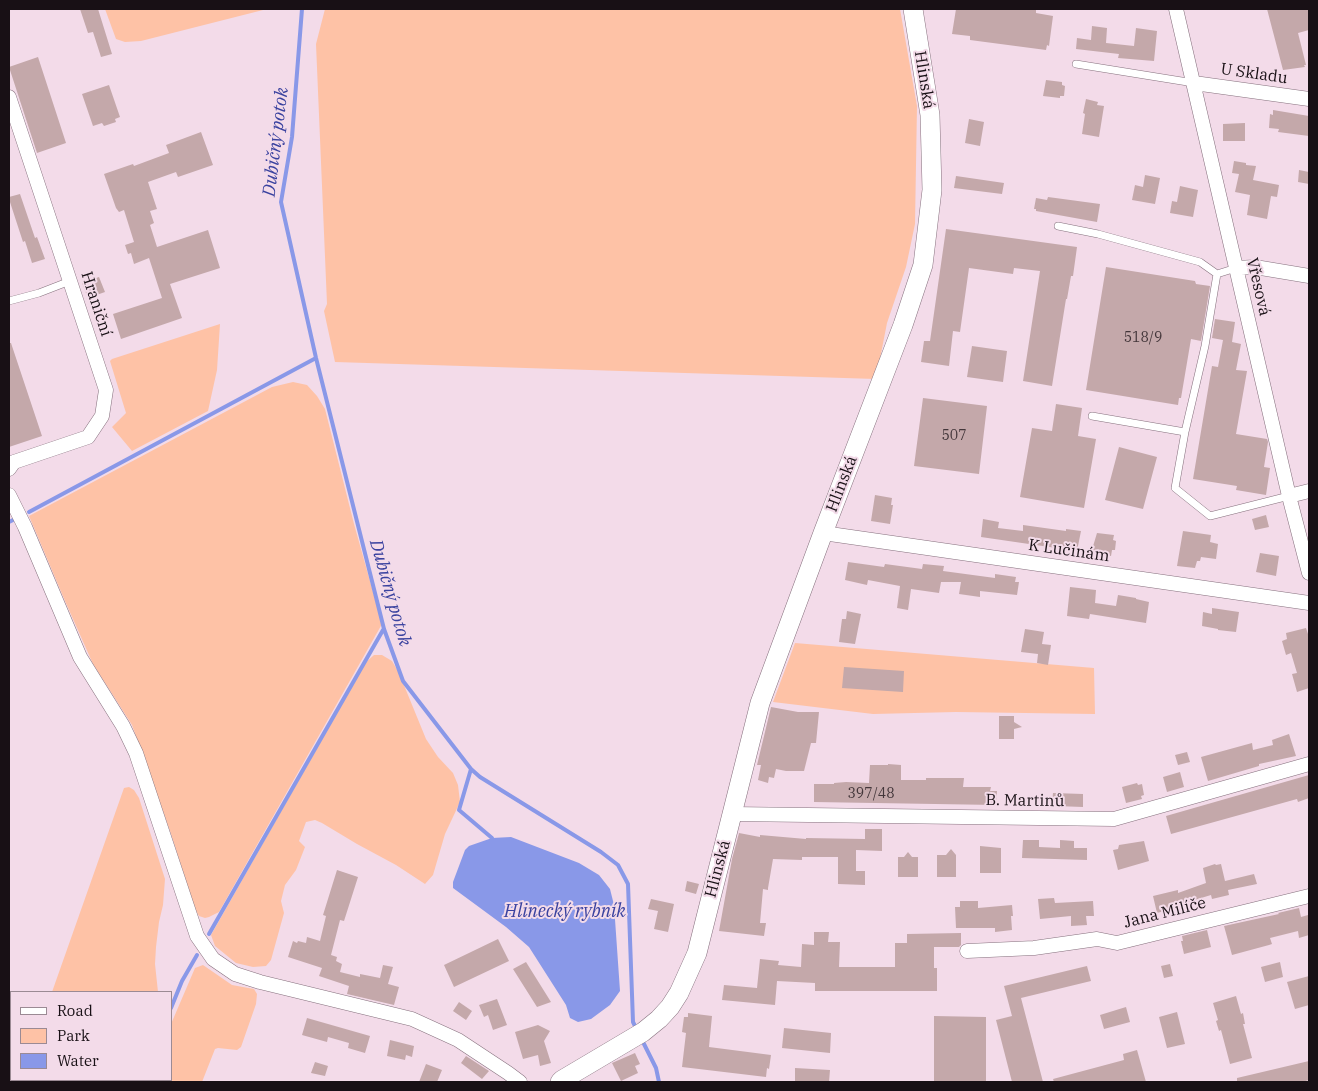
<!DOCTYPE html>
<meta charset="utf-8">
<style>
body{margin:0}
#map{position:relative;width:1318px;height:1091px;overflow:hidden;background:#f3dbe9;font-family:"IBM Plex Serif",serif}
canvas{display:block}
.frame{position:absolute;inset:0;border:10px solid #181015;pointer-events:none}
.legend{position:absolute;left:10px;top:991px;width:162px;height:90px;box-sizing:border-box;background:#f3dbe9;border:1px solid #9b8a94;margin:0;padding:6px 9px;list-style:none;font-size:15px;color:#181015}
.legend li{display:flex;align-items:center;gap:10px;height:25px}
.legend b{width:25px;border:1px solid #9b8a94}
</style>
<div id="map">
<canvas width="1318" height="1091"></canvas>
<div class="frame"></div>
<ul class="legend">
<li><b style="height:6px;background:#fff"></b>Road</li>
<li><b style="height:14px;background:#fec2a6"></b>Park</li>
<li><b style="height:14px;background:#8998e8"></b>Water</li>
</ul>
</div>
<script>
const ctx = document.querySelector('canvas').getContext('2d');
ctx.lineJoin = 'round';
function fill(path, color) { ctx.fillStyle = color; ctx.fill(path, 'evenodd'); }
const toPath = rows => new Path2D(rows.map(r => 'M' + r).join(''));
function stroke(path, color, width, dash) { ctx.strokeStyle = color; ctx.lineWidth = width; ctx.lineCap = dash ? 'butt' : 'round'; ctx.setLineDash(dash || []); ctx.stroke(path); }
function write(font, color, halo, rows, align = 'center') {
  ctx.font = font + ' "IBM Plex Serif",serif'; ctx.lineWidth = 4; ctx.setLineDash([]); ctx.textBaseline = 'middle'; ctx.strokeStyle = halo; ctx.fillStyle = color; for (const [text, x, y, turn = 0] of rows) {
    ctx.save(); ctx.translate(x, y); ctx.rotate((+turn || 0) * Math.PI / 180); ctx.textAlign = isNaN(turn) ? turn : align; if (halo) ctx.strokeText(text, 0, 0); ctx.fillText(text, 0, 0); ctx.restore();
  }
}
fill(toPath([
 [105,9,267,9,141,41,125,42,116,39],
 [325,9,900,9,917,106,915,224,906,267,887,323,876,379,335,362,324,311,327,304,316,44],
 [220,324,217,370,208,411,132,451,112,427,126,413,110,361,112,359],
 [293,382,307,385,317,396,325,409,354,524,382,624,219,912,209,917,205,918,199,916,195,909,171,834,132,725,93,664,65,601,29,516,272,387],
 [795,643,1094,668,1095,714,956,712,873,714,773,702],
 [374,655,382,655,392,661,399,673,426,739,438,757,453,773,458,785,460,802,445,834,433,875,425,884,396,865,357,844,322,823,315,820,306,822,299,841,305,847,296,870,285,885,281,901,284,913,271,960,266,966,253,967,236,963,215,946,211,935,365,663],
 [129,787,134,790,139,798,165,879,163,905,159,922,156,947,155,964,158,992,52,992,124,788],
 [203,965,232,985,254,989,257,994,256,1004,241,1047,237,1050,218,1048,215,1049,202,1082,146,1082,147,1080,171,1080,171,1024,195,968],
 [24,1080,137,1080,136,1082,23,1082]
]), '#fec2a6');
fill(toPath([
 [511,837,579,863,599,875,610,889,614,905,620,991,610,1005,591,1019,578,1022,570,1018,566,1005,529,947,506,927,453,888,453,882,465,850,469,846,492,838]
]), '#8998e8');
stroke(toPath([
 [302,9,292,137,281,202,316,358,384,629,403,681,471,769,480,777,601,852,618,865,628,884,633,1022,637,1030],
 [29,512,316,358],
 [9,522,13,520],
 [471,769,459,810,492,838],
 [209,934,383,630],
 [171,1008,182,981,197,955],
 [641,1038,656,1068,659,1082],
 [142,1082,143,1080]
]), '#8998e8', 4);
fill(toPath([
 [80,9,98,9,112,54,101,57,93,32,88,33],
 [956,9,1036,9,1036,13,1053,16,1049,46,1047,45,1046,50,970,40,970,36,952,34],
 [1267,9,1309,9,1309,30,1298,33,1306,65,1304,65,1305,67,1283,70],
 [1092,26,1107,28,1106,43,1134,46,1136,28,1157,31,1154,61,1118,58,1119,54,1076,49,1077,38,1091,40],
 [38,57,66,143,37,153,9,67],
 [1046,80,1062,82,1062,85,1065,86,1064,96,1060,96,1060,98,1043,96],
 [109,85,120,117,115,119,116,122,104,126,102,123,93,126,82,94],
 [1086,99,1098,102,1097,105,1104,106,1099,137,1082,134,1085,114,1083,113],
 [1273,110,1309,116,1309,136,1278,132,1279,129,1269,128,1270,114,1273,115],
 [969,119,984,122,980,146,965,143],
 [1245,123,1245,141,1223,141,1223,124],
 [201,132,213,165,178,177,176,172,148,182,157,209,150,211,154,223,150,225,157,247,208,230,220,268,170,284,182,318,121,339,113,314,162,298,149,258,134,264,131,253,128,254,125,245,134,242,124,210,119,212,116,208,104,174,133,164,134,166,169,153,166,145],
 [1234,161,1246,163,1246,165,1256,166,1253,180,1279,185,1277,197,1271,196,1267,219,1247,215,1250,195,1235,192,1239,174,1232,173],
 [1299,170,1309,172,1309,184,1298,182],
 [1145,175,1160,178,1155,204,1132,200,1135,185,1143,187],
 [956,176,1004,183,1002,194,954,188],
 [1180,186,1198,190,1193,217,1170,213,1172,201,1177,202],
 [20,194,35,238,37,237,45,259,32,263,25,241,23,242,9,199,9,197],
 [1048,197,1100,204,1097,222,1036,211,1036,209,1034,209,1036,198,1047,200],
 [946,229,1077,247,1073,276,1071,276,1067,299,1066,299,1052,386,1023,381,1040,271,1014,268,1013,274,969,268,960,332,953,331,949,366,921,362,924,341,930,341],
 [1106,267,1195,281,1196,284,1210,286,1201,341,1191,339,1181,398,1179,398,1178,405,1086,390],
 [99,277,105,292,88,298,82,283],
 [1215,319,1235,322,1232,342,1241,344,1236,370,1247,371,1236,434,1267,439,1268,442,1264,467,1270,468,1266,495,1236,490,1237,486,1193,479,1212,366,1218,367,1223,340,1212,338],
 [9,343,11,343,42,436,9,447],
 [972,346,1007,351,1003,382,967,377],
 [923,398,987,406,979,474,914,466],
 [1056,404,1082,408,1078,436,1096,439,1084,508,1020,497,1032,428,1052,431],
 [1119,447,1157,457,1143,509,1105,500],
 [875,495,892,498,891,505,893,505,890,524,871,521],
 [1266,515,1269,527,1255,530,1252,519],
 [983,519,999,522,998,528,1023,531,1023,525,1066,531,1066,529,1081,531,1077,551,981,537],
 [1183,531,1211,535,1210,542,1218,544,1216,559,1201,557,1200,561,1197,561,1195,568,1177,566],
 [1097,533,1114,535,1113,540,1116,541,1115,550,1112,550,1111,556,1091,553],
 [1260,553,1279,556,1276,576,1256,572],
 [848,562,884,567,885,564,922,569,923,564,944,566,943,571,995,578,995,574,1016,577,1015,582,1019,582,1017,595,980,591,980,597,959,594,961,582,941,582,939,593,911,589,908,610,897,608,900,586,868,580,867,585,845,580],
 [1070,587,1096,590,1095,603,1116,606,1118,595,1136,598,1136,599,1149,602,1146,623,1090,614,1089,619,1067,616],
 [1212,608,1239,612,1236,632,1218,630,1218,629,1202,626,1203,612,1212,614],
 [847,611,861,614,855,644,839,642,842,619,846,619],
 [1306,628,1308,634,1309,634,1309,688,1297,692,1292,674,1297,673,1291,653,1286,655,1282,641,1287,639,1286,633],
 [1025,629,1044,632,1042,644,1051,645,1048,665,1037,663,1038,654,1021,652],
 [844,667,904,671,903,692,842,688],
 [771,707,798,712,819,712,816,743,811,743,804,771,786,771,776,769,774,778,769,777,768,783,758,780,761,765,757,765],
 [999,716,1014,716,1014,722,1022,727,1014,729,1014,739,999,739],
 [1289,734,1296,756,1259,764,1259,766,1208,781,1201,757,1252,743,1253,750,1273,745,1272,740],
 [1187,752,1190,762,1178,765,1175,755],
 [888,764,901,765,901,780,926,780,926,778,964,778,963,787,991,787,990,791,997,791,996,805,814,802,814,784,834,784,834,783,846,782,869,783,870,765,888,765],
 [1180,772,1184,787,1167,792,1163,777],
 [1309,775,1309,798,1298,802,1297,799,1171,834,1166,816],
 [1137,783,1138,785,1142,784,1144,795,1141,796,1142,799,1126,803,1122,787],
 [1053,793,1083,794,1083,807,1056,806,1056,803,1052,803],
 [865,829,882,829,882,851,856,850,856,871,865,871,865,885,838,884,838,857,802,857,802,860,773,859,768,888,768,890,763,889,760,923,766,923,764,936,719,931,732,859,739,833,760,837,760,835,806,839,806,838,865,839],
 [1023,840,1039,840,1039,847,1060,848,1060,840,1074,841,1074,848,1087,848,1087,860,1022,858],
 [1144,841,1149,861,1118,870,1113,850,1118,849,1119,845],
 [980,846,1001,848,1001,873,980,873],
 [951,849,956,855,956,877,937,877,937,855,946,855],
 [908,852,912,857,918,857,918,877,898,877,898,857,904,857],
 [1215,864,1216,865,1221,864,1225,881,1254,874,1257,884,1228,890,1229,895,1212,899,1211,895,1181,904,1182,906,1157,913,1153,896,1178,890,1178,893,1206,883,1203,868],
 [337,870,358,877,344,921,340,920,331,955,337,957,336,961,342,964,340,972,360,977,360,974,380,978,383,965,393,967,388,984,399,987,394,1005,347,994,349,986,319,976,322,968,288,957,293,941,297,943,298,941,306,943,307,937,320,941,326,916,323,915],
 [687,881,699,884,696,894,685,891],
 [1054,898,1055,903,1093,901,1094,916,1086,916,1087,925,1071,926,1071,916,1040,919,1038,899],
 [651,899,674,904,668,932,654,929,658,911,648,909],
 [960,901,978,901,978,908,1012,905,1013,916,1011,916,1012,930,995,932,995,928,956,928,955,907,960,907],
 [1299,908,1301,917,1308,915,1309,935,1299,938,1298,931,1270,938,1272,944,1269,945,1232,955,1224,926,1279,914,1278,913],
 [1207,930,1211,947,1184,954,1181,941,1183,941,1182,936],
 [814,932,829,932,828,942,840,942,839,967,895,967,895,943,907,943,907,934,961,933,961,945,959,947,934,947,934,968,937,968,937,991,815,991,815,983,777,981,775,1005,722,1000,724,985,757,988,760,959,779,961,778,965,801,967,802,944,814,945],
 [498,939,509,961,454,987,444,965],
 [526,962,551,1002,537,1007,513,969],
 [1280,962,1283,977,1265,982,1261,967],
 [1170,964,1173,976,1164,978,1161,966],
 [1087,966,1091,981,1021,998,1043,1082,1012,1082,996,1020,1012,1016,1004,986],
 [1309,976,1309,1005,1295,1009,1287,982],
 [1236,996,1241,1014,1243,1013,1245,1024,1243,1024,1252,1058,1230,1064,1221,1030,1219,1031,1216,1021,1218,1020,1213,1003],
 [497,999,507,1025,493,1030,488,1015,484,1017,479,1005],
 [459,1002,472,1011,466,1020,453,1011],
 [1126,1007,1130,1022,1104,1029,1100,1015],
 [1177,1012,1185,1044,1167,1048,1159,1017],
 [688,1013,712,1016,709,1047,771,1055,769,1069,767,1068,766,1077,682,1067,686,1033,682,1032,684,1017,688,1017],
 [934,1016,986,1017,986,1082,934,1082],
 [307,1018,370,1036,365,1053,348,1048,349,1043,328,1037,327,1042,302,1035],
 [538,1025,550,1031,544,1041,551,1063,540,1066,538,1055,523,1059,515,1032],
 [784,1028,831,1033,830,1053,782,1048],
 [390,1040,414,1046,412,1057,406,1055,405,1060,387,1056],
 [1137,1050,1146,1082,1054,1082,1053,1079,1124,1060,1123,1054],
 [635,1053,640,1064,635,1066,638,1073,621,1081,612,1063],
 [466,1056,489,1071,482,1079,461,1063],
 [1309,1061,1309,1080,1302,1082,1237,1082,1237,1078],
 [315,1062,328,1066,325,1076,311,1073],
 [426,1064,442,1070,437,1082,419,1082],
 [795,1068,830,1070,829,1082,795,1082]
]), '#c4a8aa');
const lane = toPath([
 [1076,64,1194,83],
 [1058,226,1098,234,1200,262,1217,274],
 [9,301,39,293,70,281],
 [1092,416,1185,432,1175,488,1210,516,1289,496],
 [1185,432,1205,346,1217,274,1236,268]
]);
const street = toPath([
 [1176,9,1289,496,1309,573],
 [1194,83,1309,99],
 [9,97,106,390,102,416,88,437,14,462,9,469],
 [1236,268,1255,267,1309,276],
 [9,495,25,527,80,657,123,726,136,753,197,936,213,959,235,974,260,982,412,1019,458,1040,508,1073,520,1082],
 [1289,496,1309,491],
 [823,533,1309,603],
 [732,814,1114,819,1309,764],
 [967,951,1034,948,1097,939,1117,943,1309,896]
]);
const secondary = toPath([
 [560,1082,562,1080,643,1032,659,1019,670,1007,679,993,697,953,760,703,823,533,903,325,923,265,932,190,930,115,913,9]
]);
stroke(lane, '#86717e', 8);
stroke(street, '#86717e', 15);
stroke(secondary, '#86717e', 20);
stroke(lane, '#fff', 7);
stroke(street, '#fff', 14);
stroke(secondary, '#fff', 19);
write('14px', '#43363a', null, [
 ["518/9",1143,338],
 ["507",954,436],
 ["397/48",871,794]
]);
write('16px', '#181015', '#f3dbe9', [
 ["U Skladu",1254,74,8],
 ["Hlinská",924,80,81],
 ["Vřesová",1258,287,77],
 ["Hraniční",96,304,72],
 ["Hlinská",842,484,-69],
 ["K Lučinám",1069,551,8],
 ["B. Martinů",1025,801,1],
 ["Hlinská",718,869,-75],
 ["Jana Milíče",1165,913,-14]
]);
write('italic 18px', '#3a429f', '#f3dbe9', [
 ["Dubičný potok",276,142,-83],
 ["Dubičný potok",390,593,74],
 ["Hlinecký rybník",565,912]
]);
</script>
